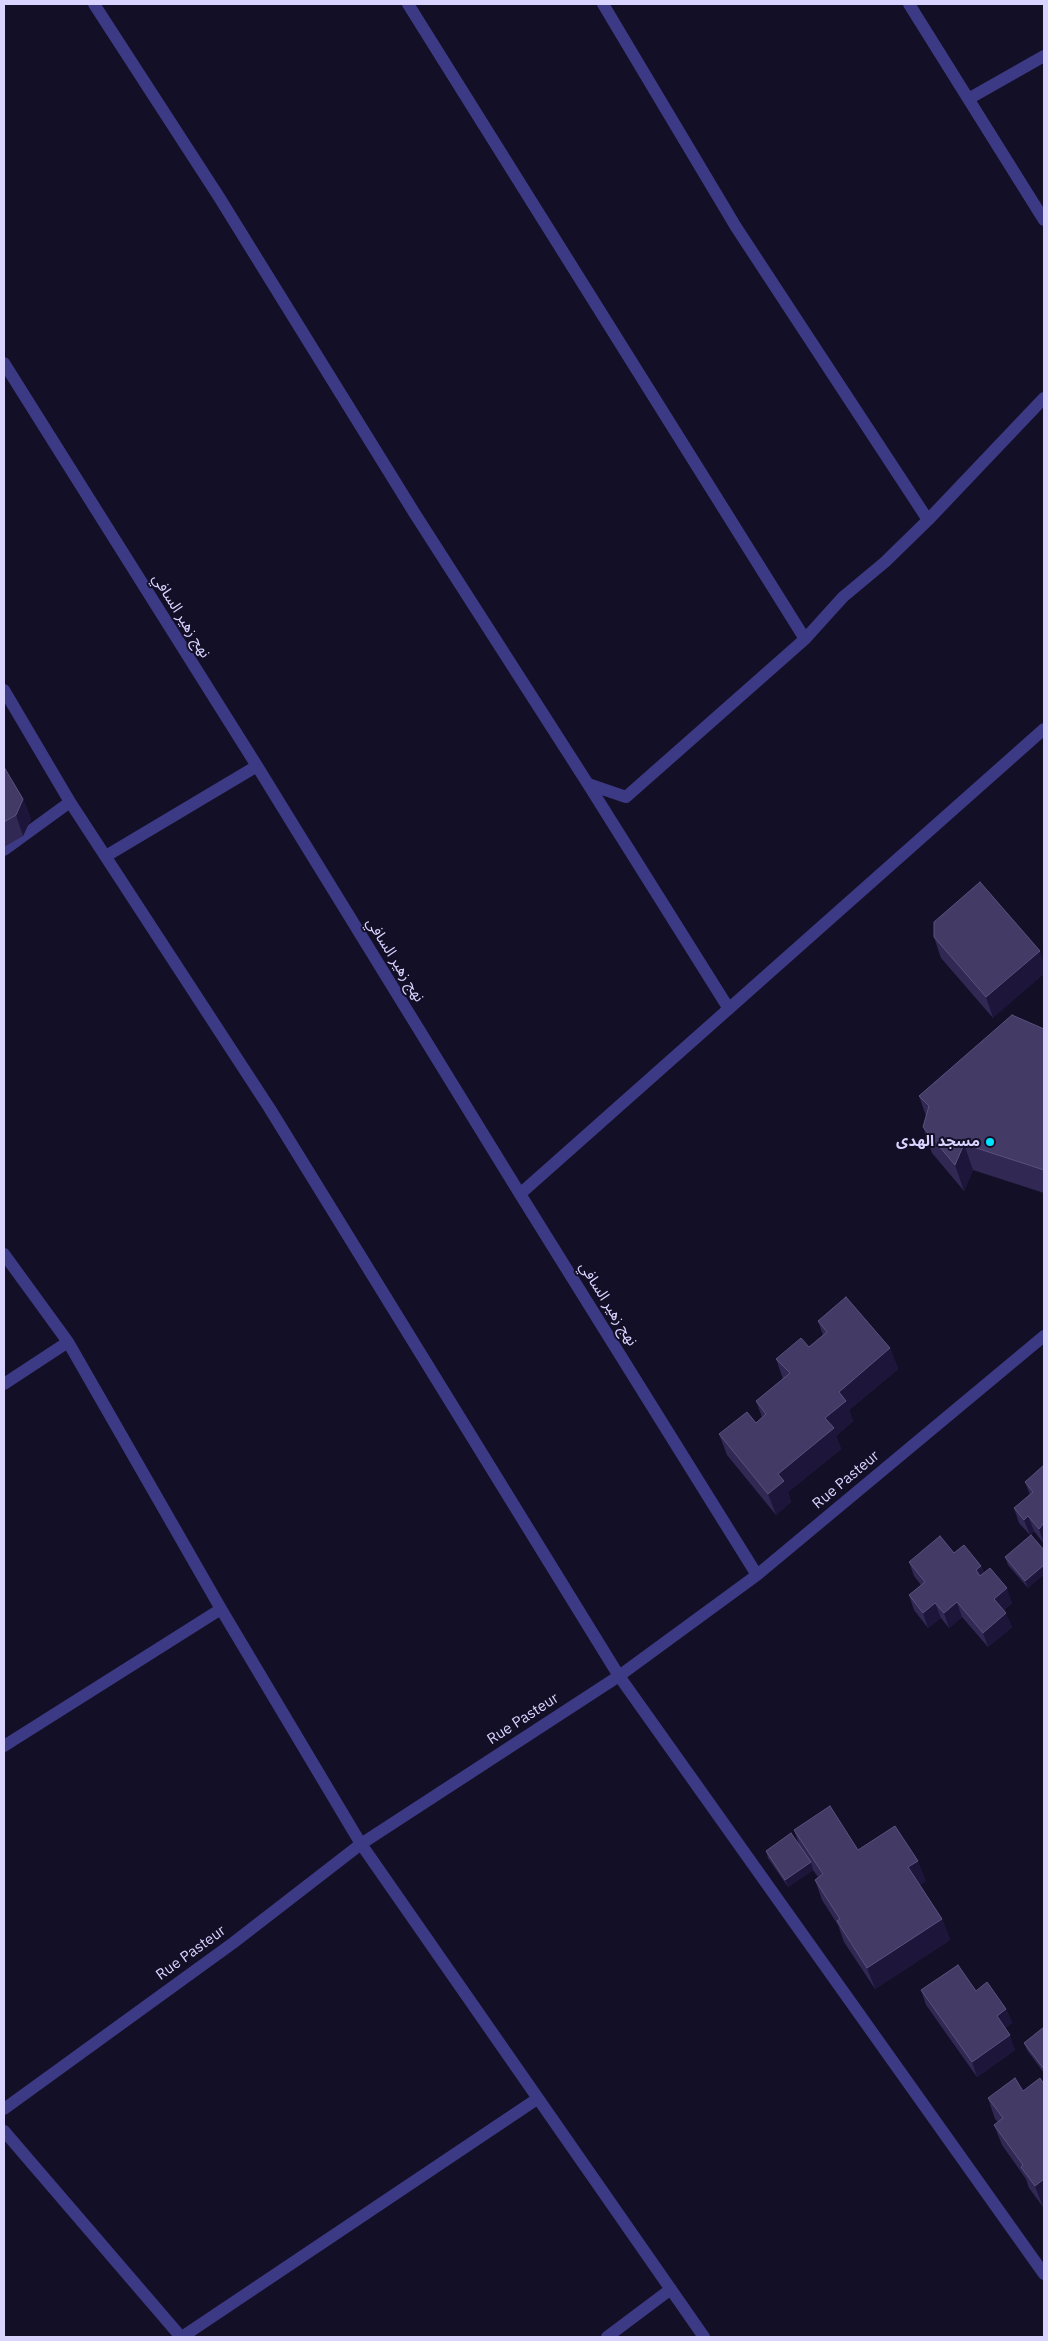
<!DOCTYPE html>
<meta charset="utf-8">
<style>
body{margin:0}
#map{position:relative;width:1048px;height:2341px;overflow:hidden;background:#130f26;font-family:"IBM Plex Sans",sans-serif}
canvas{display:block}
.frame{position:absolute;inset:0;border:5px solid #d9d4ff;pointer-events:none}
</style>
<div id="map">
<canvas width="1048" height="2341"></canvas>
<div class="frame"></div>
</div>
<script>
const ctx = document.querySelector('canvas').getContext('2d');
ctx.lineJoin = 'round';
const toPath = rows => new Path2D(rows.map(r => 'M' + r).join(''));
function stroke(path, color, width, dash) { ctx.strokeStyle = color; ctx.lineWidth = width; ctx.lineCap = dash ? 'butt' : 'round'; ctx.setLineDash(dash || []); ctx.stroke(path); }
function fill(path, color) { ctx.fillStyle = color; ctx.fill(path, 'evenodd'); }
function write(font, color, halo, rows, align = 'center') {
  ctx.font = font + ' "IBM Plex Sans","Noto Sans Arabic",sans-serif'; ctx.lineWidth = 4; ctx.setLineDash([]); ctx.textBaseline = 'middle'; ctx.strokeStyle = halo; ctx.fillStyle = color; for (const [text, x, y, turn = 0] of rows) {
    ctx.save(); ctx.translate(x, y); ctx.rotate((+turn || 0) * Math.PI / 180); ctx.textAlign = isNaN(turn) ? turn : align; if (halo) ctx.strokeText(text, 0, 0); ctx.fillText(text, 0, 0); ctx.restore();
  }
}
stroke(toPath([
 [94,4,219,197,415,514,588,784,626,797,805,639,843,597,885,562,928,520,1044,398],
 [408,4,805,639],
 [603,4,736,227,928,520],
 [909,4,1044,220],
 [970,98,1044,56],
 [4,363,257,766,520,1194,757,1575],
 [4,690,70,802,270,1109,619,1676,1044,2274],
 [588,784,729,1009],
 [4,850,70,802],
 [106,856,257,766],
 [520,1194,1044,729],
 [4,1254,68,1342,221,1609,361,1844,704,2337],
 [4,1384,68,1342],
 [4,1746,221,1609],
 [4,2109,233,1943,361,1844,619,1676,757,1575,1044,1336],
 [4,2131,181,2337],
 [182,2337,537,2099],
 [607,2337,671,2289]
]), '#3d3a85', 12);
fill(toPath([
 [4,767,23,799,31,819,23,836,4,847],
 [980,882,993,1018,941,958,934,937],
 [1044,1027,1044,1193,973,1170,964,1191,932,1153,923,1127,926,1116,919,1096,1044,1029],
 [818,1321,890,1348,898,1369,849,1410,853,1421,836,1436,841,1449,788,1492,791,1502,776,1515,727,1455,719,1434,756,1423,762,1417,756,1401,783,1379,776,1359,809,1347,823,1335],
 [1044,1465,1044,1544,1034,1531,1030,1535,1019,1523,1014,1508,1030,1495,1025,1482],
 [1044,1550,1044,1574,1028,1588,1008,1565,1005,1557],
 [954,1553,981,1566,984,1573,1012,1603,1004,1610,1012,1627,988,1647,962,1617,949,1628,941,1618,928,1628,914,1610,909,1595,921,1585,914,1576,909,1562],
 [794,1830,858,1850,926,1881,920,1885,942,1919,950,1940,875,1989,844,1942,838,1925,822,1900,815,1880,818,1877,813,1870,788,1887,768,1858,766,1851,799,1844],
 [921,1990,976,1991,1006,2009,1012,2023,1005,2028,1015,2050,977,2077,926,2005],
 [1044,2027,1044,2073,1027,2050,1024,2043],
 [1044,2084,1044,2206,1043,2207,1029,2188,1026,2179,1002,2145,994,2125,998,2122,995,2119,988,2098,1023,2091]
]), '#312854');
fill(toPath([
 [23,799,31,819,23,836,16,815],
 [1040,951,1044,964,1044,974,993,1018,986,997],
 [964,1144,973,1170,964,1191,955,1165],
 [890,1348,898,1369,849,1410,853,1421,836,1436,841,1449,788,1492,791,1502,776,1515,768,1494,778,1474,825,1418,839,1392],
 [1028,1516,1034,1531,1030,1535,1024,1520],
 [1043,1524,1044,1528,1044,1544,1039,1529],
 [1044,1565,1044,1574,1028,1588,1025,1581],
 [981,1566,986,1580,981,1584,976,1570],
 [1007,1588,1012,1603,1000,1613,994,1599],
 [957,1602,962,1617,949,1628,944,1613],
 [935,1603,941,1618,928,1628,923,1613],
 [1006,1613,1012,1627,988,1647,983,1633],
 [918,1861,926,1881,916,1888,908,1867],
 [811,1862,813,1870,788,1887,785,1880],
 [942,1919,950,1940,875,1989,867,1968],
 [1006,2009,1012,2023,1002,2031,997,2016],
 [1010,2035,1015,2050,977,2077,972,2062],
 [1044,2179,1044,2206,1043,2207,1035,2186]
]), '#1d163a');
const building = toPath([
 [4,767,23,799,16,815,4,822,4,767],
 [980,882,1040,951,986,997,934,937,934,922,980,882],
 [1012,1015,1044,1029,1044,1027,1044,1170,964,1144,955,1165,923,1127,929,1106,919,1096,1012,1015],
 [846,1297,890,1348,839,1392,846,1401,825,1418,834,1428,778,1474,784,1481,768,1494,719,1434,747,1412,756,1423,766,1414,756,1401,790,1373,776,1359,801,1338,809,1347,827,1332,818,1321,846,1297],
 [1044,1465,1044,1526,1043,1524,1039,1529,1028,1516,1024,1520,1014,1508,1033,1492,1025,1482,1044,1465],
 [1031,1535,1044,1550,1044,1565,1025,1581,1005,1557,1031,1535],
 [940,1536,954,1553,964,1545,981,1566,976,1570,980,1576,990,1568,1007,1588,994,1599,1006,1613,983,1633,957,1602,944,1613,935,1603,923,1613,909,1595,925,1582,909,1562,940,1536],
 [830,1806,858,1850,895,1826,918,1861,908,1867,942,1919,867,1968,837,1921,840,1919,815,1880,823,1874,794,1830,830,1806],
 [791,1833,811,1862,785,1880,766,1851,791,1833],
 [958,1965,976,1991,987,1982,1006,2009,997,2016,1010,2035,972,2062,921,1990,958,1965],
 [1044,2027,1044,2069,1024,2043,1044,2027],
 [1015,2078,1023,2091,1040,2078,1044,2084,1044,2179,1035,2186,1021,2167,1023,2165,994,2125,1003,2118,988,2098,1015,2078]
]);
fill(building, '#433a66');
stroke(building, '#5a527e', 1);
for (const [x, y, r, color] of [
 [990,1142,5,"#00e5ff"]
]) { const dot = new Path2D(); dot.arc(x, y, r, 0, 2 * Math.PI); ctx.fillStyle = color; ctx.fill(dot); stroke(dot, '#130f26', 2); }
write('15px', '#d9d4ff', '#130f26', [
 ["نهج زهير السافي",181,616,58],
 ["نهج زهير السافي",395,960,58],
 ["نهج زهير السافي",608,1304,58],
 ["Rue Pasteur",846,1480,-40],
 ["Rue Pasteur",523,1719,-33],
 ["Rue Pasteur",191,1953,-36]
]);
write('bold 15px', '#d9d4ff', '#130f26', [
 ["مسجد الهدى",980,1142]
], 'right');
</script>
